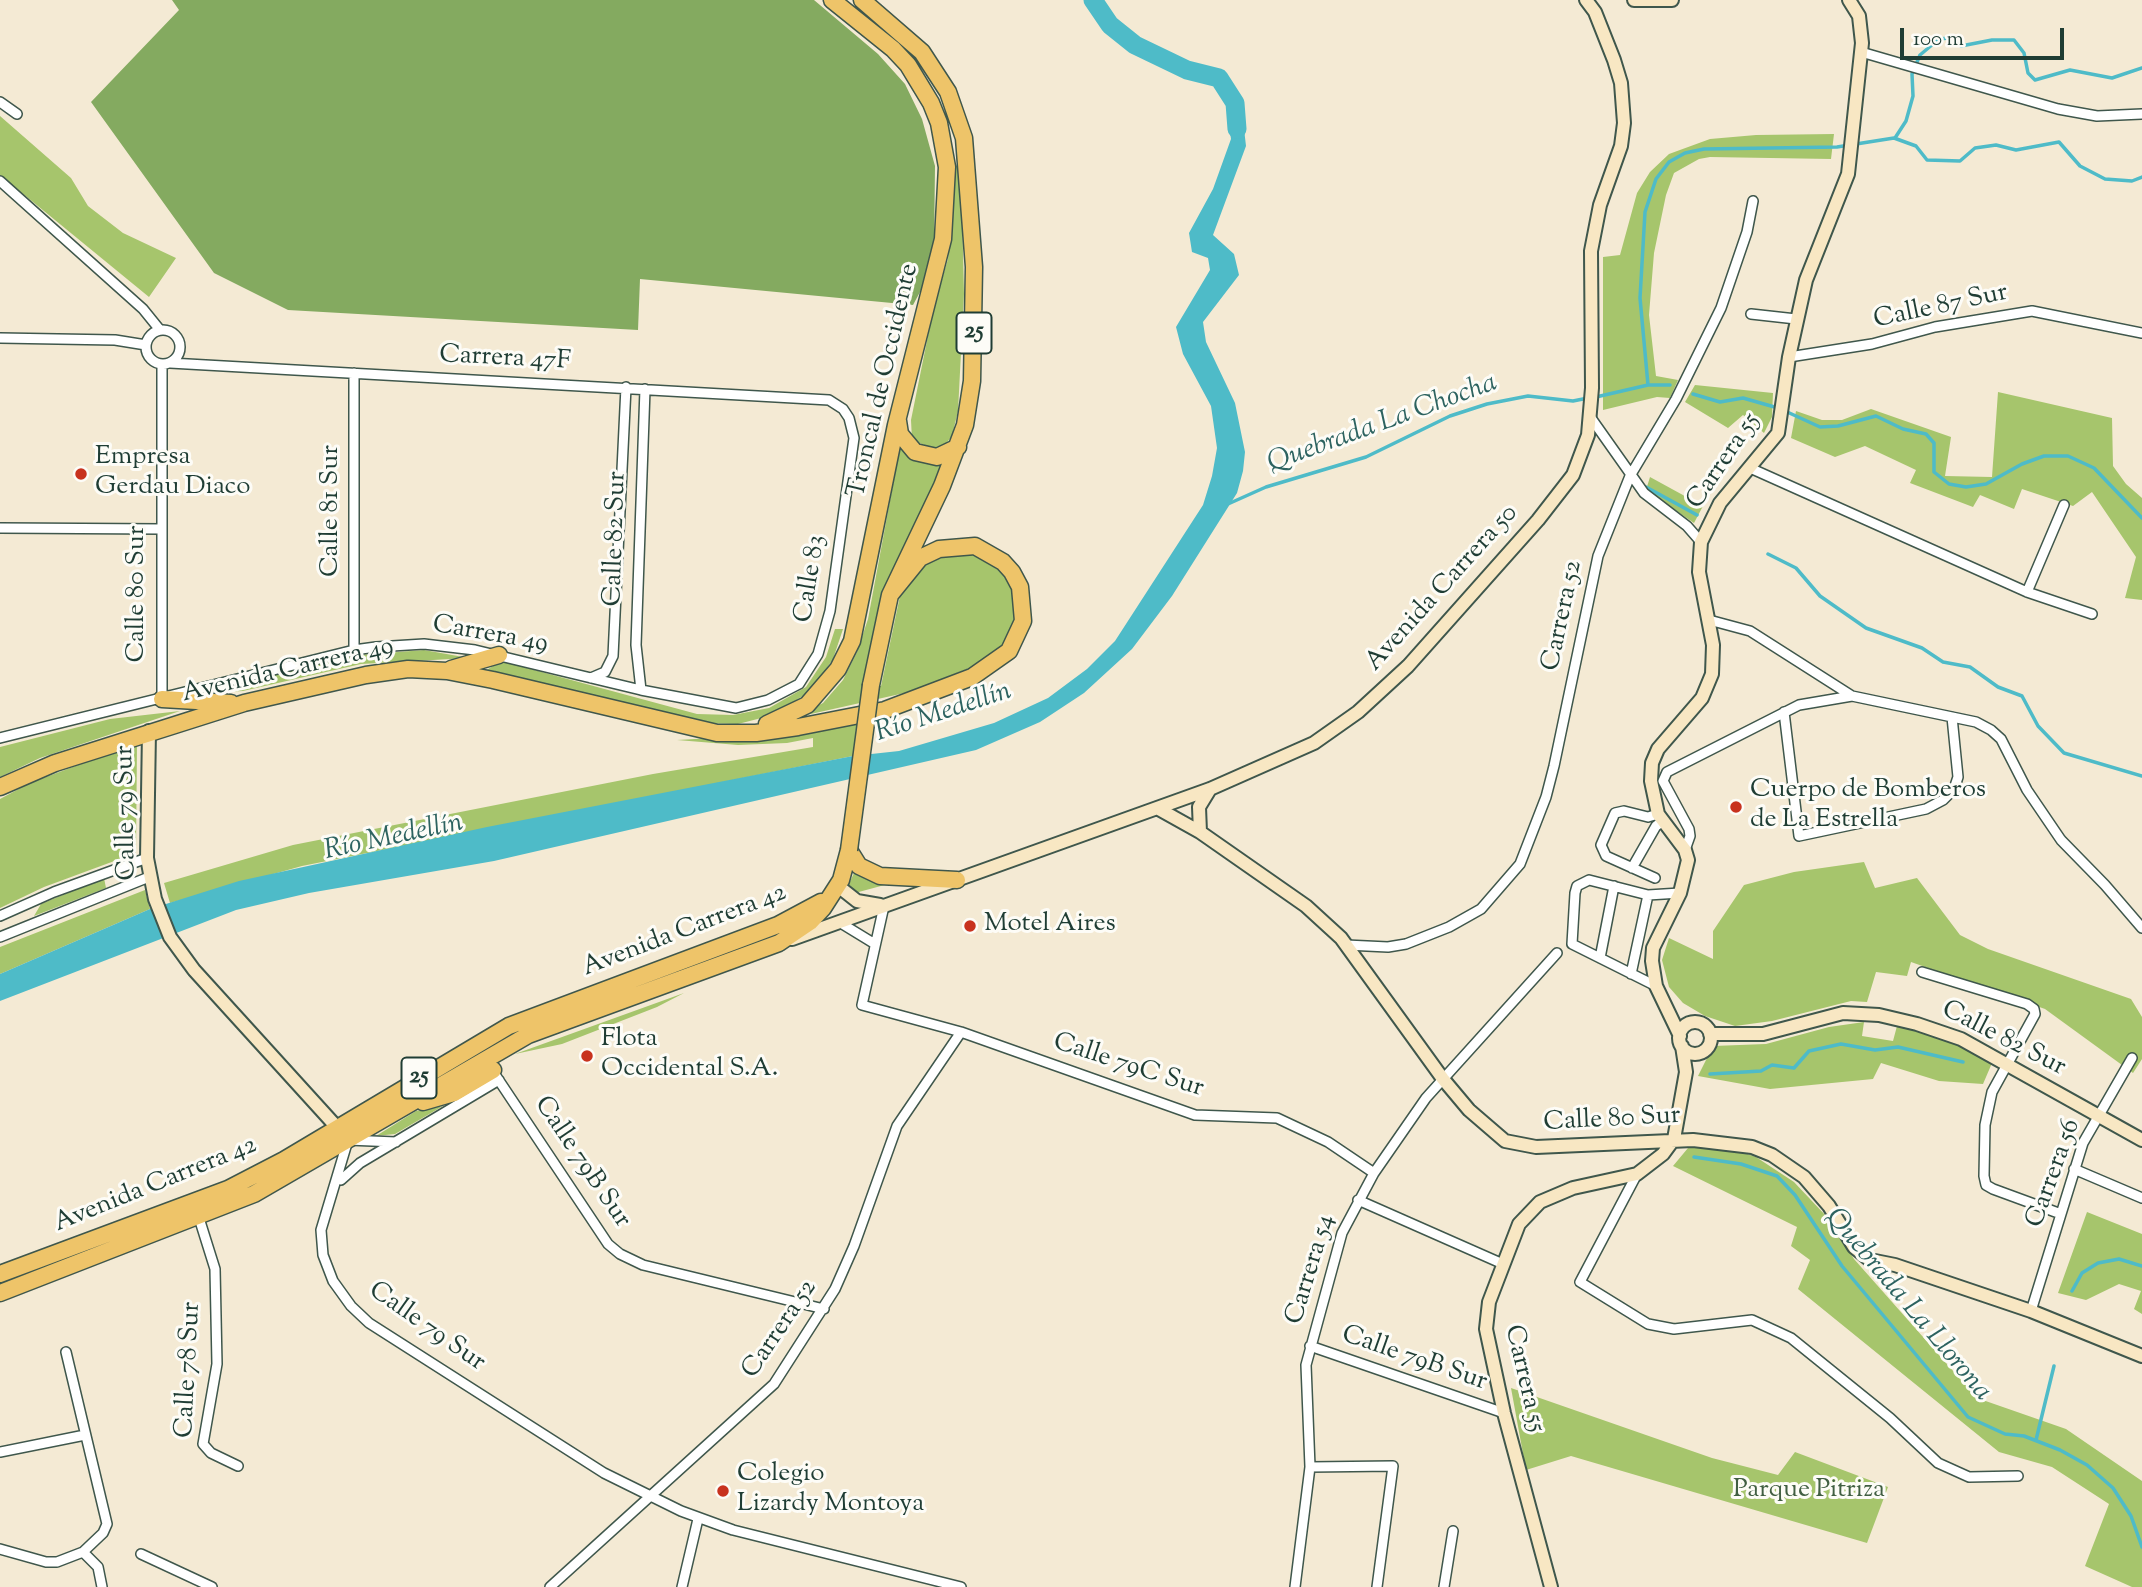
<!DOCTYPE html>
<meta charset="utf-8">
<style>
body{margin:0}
#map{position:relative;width:2142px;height:1587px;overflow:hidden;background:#f4ead4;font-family:"Sorts Mill Goudy",serif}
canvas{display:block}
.scale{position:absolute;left:1900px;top:28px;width:164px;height:32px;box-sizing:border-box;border:4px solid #1f3d34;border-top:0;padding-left:9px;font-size:21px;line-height:24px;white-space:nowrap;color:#1f3d34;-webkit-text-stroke:5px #fdfcf7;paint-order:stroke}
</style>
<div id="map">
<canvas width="2142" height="1587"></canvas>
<div class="scale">100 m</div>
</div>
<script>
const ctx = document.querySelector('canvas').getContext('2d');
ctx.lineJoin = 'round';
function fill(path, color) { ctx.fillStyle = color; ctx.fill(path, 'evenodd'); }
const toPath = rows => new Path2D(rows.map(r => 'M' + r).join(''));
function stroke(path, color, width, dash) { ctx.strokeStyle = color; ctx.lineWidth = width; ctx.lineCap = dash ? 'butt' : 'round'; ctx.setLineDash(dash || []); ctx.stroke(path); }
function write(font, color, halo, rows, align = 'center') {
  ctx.font = font + ' "Sorts Mill Goudy",serif'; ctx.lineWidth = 6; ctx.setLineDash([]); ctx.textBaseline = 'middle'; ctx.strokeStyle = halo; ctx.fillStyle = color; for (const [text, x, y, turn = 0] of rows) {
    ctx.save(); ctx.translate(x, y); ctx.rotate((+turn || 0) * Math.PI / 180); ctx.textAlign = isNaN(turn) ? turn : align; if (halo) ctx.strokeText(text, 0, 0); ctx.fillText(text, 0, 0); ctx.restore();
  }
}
fill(toPath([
 [0,116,71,178,88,206,123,233,176,258,149,297,0,175],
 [1834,134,1831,159,1710,157,1699,159,1674,173,1666,195,1654,253,1649,315,1656,376,1678,380,1670,398,1657,397,1603,410,1603,257,1620,255,1637,193,1650,172,1669,154,1710,139,1756,135],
 [961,165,964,294,958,411,952,436,945,445,932,448,912,440,911,420,934,306,948,259,956,166],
 [1695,385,1773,393,1772,417,1764,433,1743,415,1728,428,1685,402],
 [1998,392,2112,418,2113,466,2126,484,2142,498,2142,600,2125,598,2136,557,2092,492,2073,506,2022,489,2014,509,1980,495,1973,507,1910,483,1916,470,1865,446,1835,457,1791,438,1796,411,1822,420,1842,420,1871,409,1951,437,1945,476,1992,477],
 [900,447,911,460,934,463,947,461,900,555,883,597,862,684,881,686,900,596,916,571,934,558,956,550,977,553,1005,571,1014,589,1015,626,1002,649,972,667,909,692,793,718,823,703,843,680,857,652,868,619],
 [1650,477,1703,506,1694,523,1646,490],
 [835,629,843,629,833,659,812,690,773,715,738,724,696,723,485,671,501,661,697,714,733,715,769,708,806,687,826,657],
 [424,650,469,658,361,664,243,691,207,693,346,656],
 [180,711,40,758,0,777,0,747,110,719],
 [857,721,853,756,302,866,170,903,164,883,293,845,653,774,813,747,813,738,787,743,738,745,677,740,749,736],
 [137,743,136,853,44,887,0,908,0,799,30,783],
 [1864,862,1875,888,1917,878,1960,935,1988,949,2131,999,2142,1017,2142,1059,2133,1073,2045,1009,1911,962,1907,976,1876,972,1867,1002,1851,1001,1772,1021,1735,1026,1705,1016,1683,1003,1669,987,1662,960,1669,938,1713,959,1713,931,1744,885,1794,872],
 [854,873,876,881,892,883,855,893,847,888],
 [104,878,106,888,34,916,41,904],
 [145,890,150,909,0,974,0,947],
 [684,993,657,1007,562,1044,515,1054],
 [1864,1022,1862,1036,1893,1041,1897,1026,1947,1040,1992,1063,1983,1084,1939,1081,1881,1063,1873,1079,1770,1089,1698,1076,1713,1046,1766,1044,1829,1027],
 [443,1106,395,1134,376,1136,416,1111],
 [1688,1148,1730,1148,1756,1157,1794,1182,1827,1217,1854,1259,1977,1398,2066,1429,2142,1481,2142,1587,2132,1587,2085,1566,2109,1504,2052,1467,1999,1452,1798,1289,1810,1260,1791,1246,1797,1227,1673,1166],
 [2087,1212,2142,1234,2142,1314,2134,1309,2141,1291,2119,1284,2086,1300,2058,1293],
 [1511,1388,1712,1458,1778,1475,1795,1452,1888,1487,1867,1543,1571,1456,1526,1470]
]), '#a6c56c');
fill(toPath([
 [172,0,814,0,878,54,905,84,922,119,935,166,934,248,927,279,913,305,640,279,638,330,288,310,214,273,91,102,179,10]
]), '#84aa60');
fill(toPath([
 [1226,103,1241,103,1246,146,1213,235,1234,254,1239,275,1203,322,1206,342,1235,403,1245,452,1243,471,1237,493,1172,596,1132,649,1084,693,1040,722,976,750,494,861,309,893,236,910,0,1001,0,974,150,909,239,881,487,827,853,756,899,751,994,723,1048,698,1087,669,1115,641,1203,505,1212,476,1217,448,1211,406,1183,354,1176,327,1210,270,1208,258,1192,252,1189,233,1213,189,1231,139]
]), '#4ebbc8');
stroke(toPath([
 [1895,138,1906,121,1913,96,1912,74,1920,55,1939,39,1949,38,1961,46,1992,40,2014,40,2024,53,2028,73,2035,80,2070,70,2112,78,2142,68],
 [1648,385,1640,298,1645,212,1656,179,1669,162,1685,153,1704,149,1837,147,1894,138,1916,146,1927,160,1960,161,1975,148,1996,145,2016,150,2059,142,2080,166,2105,179,2132,181,2142,177],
 [1693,394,1720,402,1743,398,1778,408],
 [1596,397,1648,385,1670,385],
 [1785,411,1820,427,1838,426,1876,416,1903,429,1926,434,1934,443,1934,472,1949,484,1966,487,1986,484,2022,464,2044,456,2068,456,2094,468,2142,518],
 [1646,487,1697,515],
 [1228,504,1266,487,1366,457,1450,416,1487,404,1528,396,1573,401,1588,398],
 [1768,554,1796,568,1820,596,1866,628,1922,648,1943,662,1970,667,1998,687,2022,696,2038,726,2064,753,2142,776],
 [1710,1074,1761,1071,1772,1065,1794,1068,1809,1051,1841,1044,1875,1050,1898,1047,1963,1062],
 [1694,1157,1741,1164,1777,1176,1795,1195,1842,1266,1968,1417,2005,1434,2024,1436,2060,1450,2087,1465,2113,1488,2131,1516,2142,1547],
 [2072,1291,2082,1273,2098,1263,2119,1259,2142,1266],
 [2036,1440,2054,1366]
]), '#4ebbc8', 3.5);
stroke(toPath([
 [1093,0,1110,25,1135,45,1187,70,1219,78,1235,103,1237,129]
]), '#4ebbc8', 19);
const street = toPath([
 [1861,52,2058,109,2097,116,2142,114],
 [0,102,17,114],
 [0,181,143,309,160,330],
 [1751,314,1796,319],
 '146 347a17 17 0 1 1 34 0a17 17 0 1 1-34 0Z',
 [0,338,115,340,146,345],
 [1789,357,1872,344,1935,327,2032,311,2142,333],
 [354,373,354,650],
 [1591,418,1644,493,1687,526,1701,542],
 [1750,468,2027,592,2092,614],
 [0,528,162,529],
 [2027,592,2064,505],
 [1709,620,1750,631,1852,696,1976,722,1991,730,2001,739,2027,790,2061,840,2105,885,2142,928],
 [591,678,605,672,613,656,626,387],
 [641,690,636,645,645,389],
 [162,699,162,364],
 [1784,712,1799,836,1926,809,1943,800,1954,789,1958,777,1952,717],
 [0,738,354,650,376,647,424,644,475,650,641,690,736,708,768,700,799,684,818,654,830,611,854,438,849,418,843,409,829,400,170,363],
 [1685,850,1690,836,1689,829,1663,781,1667,772,1799,705,1852,696],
 [1632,868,1656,826,1663,821],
 [1655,878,1606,856,1601,845,1615,813,1624,811,1648,817,1658,814],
 [884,906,862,1005,961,1032,1195,1115,1277,1118,1328,1142,1374,1173],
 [0,916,54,892,147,858],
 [839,922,875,944],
 [0,937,149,877],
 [1346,945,1388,947,1406,944,1449,927,1481,909,1520,864,1546,797,1554,766,1598,556,1630,476,1676,399,1721,308,1747,232,1753,201],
 [1600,958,1614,886],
 [1922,972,2027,1004,2034,1009,2035,1014,1992,1092,1985,1125,1984,1176,1986,1185,1993,1189,2061,1214],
 [1631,974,1648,895],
 [1656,986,1572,944,1575,893,1577,886,1589,880,1648,895,1680,893],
 [490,1067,608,1244,620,1254,643,1265,824,1309],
 [396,1142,348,1140,321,1230,323,1255,333,1281,351,1306,369,1323,604,1473,681,1511,733,1530,961,1587],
 [2074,1169,2142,1198],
 [1637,1174,1580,1282,1648,1324,1674,1329,1752,1320,1791,1338,1890,1418,1938,1463,1969,1477,2018,1476],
 [341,1180,360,1163,499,1080],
 [1358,1200,1503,1264],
 [199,1218,215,1269,217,1364,203,1444,211,1453,238,1466],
 [2031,1311,2083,1143,2132,1058],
 [1310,1346,1504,1413],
 [0,1452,85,1435],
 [1310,1467,1393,1466,1377,1587],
 [0,1549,46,1562,57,1562,83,1552,103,1533,107,1524,66,1352],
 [83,1552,98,1567,102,1587],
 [141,1554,212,1587],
 [550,1587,774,1384,835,1289,854,1246,897,1126,961,1032],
 [682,1587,698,1519],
 [1295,1587,1310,1467,1306,1365,1342,1233,1374,1173,1426,1098,1557,953],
 [1444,1587,1453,1531]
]);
const secondary = toPath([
 [1634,0,1672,0],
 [149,731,147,858,155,899,170,937,194,970,343,1134],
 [1157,808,1200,832,1306,906,1341,938,1443,1079,1469,1110,1505,1141,1536,1147,1693,1140,1752,1147,1772,1155,1804,1177,1829,1206,1854,1247,1870,1260,1895,1265,2031,1311,2142,1356],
 [1200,832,1199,807,1210,789],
 [838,886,857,901,880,905],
 [792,939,1210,789,1314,743,1358,712,1408,666,1538,520,1573,475,1588,435,1592,388,1591,251,1600,205,1621,146,1624,123,1621,83,1614,60,1595,12,1586,0],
 '1679 1038a16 16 0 1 1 32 0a16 16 0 1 1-32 0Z',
 [1710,1034,1763,1034,1843,1013,1879,1015,1917,1024,1961,1039,2142,1140],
 [1680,1036,1656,986,1652,961,1653,948,1680,893,1688,860,1685,850,1658,814,1651,781,1652,763,1658,749,1702,698,1712,674,1713,645,1699,572,1701,542,1720,503,1778,433,1789,357,1806,280,1848,174,1862,43,1859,16,1849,0],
 [1551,1587,1504,1413,1486,1329,1489,1302,1519,1224,1540,1202,1573,1188,1637,1174,1663,1154,1674,1139,1686,1072,1682,1046]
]);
const highway = toPath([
 [862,0,922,52,948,92,964,138,974,267,972,381,965,425,942,486,890,595,871,685],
 [898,421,900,434,915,452,937,457,958,447],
 [451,669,499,655],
 [162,699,231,703],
 [767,724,807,705,838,669,852,641,896,425,943,239,947,167,939,123,931,103,908,65,893,49,832,0],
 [0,787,55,763,244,703,366,675,408,669,447,671,493,680,717,733,756,733,798,727,885,710,972,677,1009,651,1023,621,1020,587,1012,572,1003,562,975,546,939,549,920,558,890,595],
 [849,850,859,866,880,876,957,880],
 [423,1102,454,1093,493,1070],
 [0,1274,228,1189,284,1160,509,1026,778,925,821,902],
 [0,1293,254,1194,528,1035,779,943,810,922,823,908,841,880,849,850]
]);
stroke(street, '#3f574c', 12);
stroke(secondary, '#3f574c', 16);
stroke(highway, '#3f574c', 19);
stroke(street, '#fff', 9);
stroke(secondary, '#f8e7c3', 12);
stroke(highway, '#eec469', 16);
const highwayBridge = toPath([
 [849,850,871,685]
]);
stroke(highwayBridge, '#3f574c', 19, []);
stroke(highwayBridge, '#eec469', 16);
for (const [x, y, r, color] of [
 [81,474,7,"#c8321e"],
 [1736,807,7,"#c8321e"],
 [970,926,7,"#c8321e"],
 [587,1056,7,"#c8321e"],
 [723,1491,7,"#c8321e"]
]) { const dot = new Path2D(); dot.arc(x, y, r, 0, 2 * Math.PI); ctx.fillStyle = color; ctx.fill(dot); stroke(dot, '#fdfcf7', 2.5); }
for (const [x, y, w] of [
 [974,333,35],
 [419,1078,35]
]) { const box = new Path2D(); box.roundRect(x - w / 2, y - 20.5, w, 41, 5); ctx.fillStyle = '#fdfcf7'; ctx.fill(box); stroke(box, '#1f3d34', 2); }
write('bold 24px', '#1f3d34', null, [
 ["25",974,333],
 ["25",419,1078]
]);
write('26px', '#1f3d34', '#fdfcf7', [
 ["Calle 87 Sur",1941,308,-12],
 ["Carrera 47F",505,360,3],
 ["Troncal de Occidente",885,381,-77],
 ["Carrera 55",1725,462,-56],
 ["Calle 81 Sur",333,511,-90],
 ["Calle 82 Sur",617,539,-88],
 ["Calle 83",812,579,-81],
 ["Avenida Carrera 50",1443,589,-48],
 ["Calle 80 Sur",139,594,-90],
 ["Carrera 52",1564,616,-78],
 ["Carrera 49",490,636,10],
 ["Avenida Carrera 49",288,672,-13],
 ["Calle 79 Sur",128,813,-91],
 ["Avenida Carrera 42",685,932,-21],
 ["Calle 82 Sur",2003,1040,27],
 ["Calle 79C Sur",1128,1067,18],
 ["Calle 80 Sur",1612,1121,-3],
 ["Calle 79B Sur",581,1163,56],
 ["Carrera 56",2055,1174,-70],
 ["Avenida Carrera 42",156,1186,-22],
 ["Carrera 54",1312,1270,-73],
 ["Calle 79 Sur",426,1328,35],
 ["Carrera 52",781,1330,-56],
 ["Calle 79B Sur",1414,1360,19],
 ["Calle 78 Sur",190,1370,-87],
 ["Carrera 55",1523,1379,77]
]);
write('26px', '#1f3d34', '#fdfcf7', [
 ["Empresa",95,459],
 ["Gerdau Diaco",95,489],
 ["Cuerpo de Bomberos",1750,792],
 ["de La Estrella",1750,822],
 ["Motel Aires",984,926],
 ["Flota",601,1041],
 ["Occidental S.A.",601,1071],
 ["Colegio",737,1476],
 ["Lizardy Montoya",737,1506]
], 'left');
write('26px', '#415f42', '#fdfcf7', [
 ["Parque Pitriza",1809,1492]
]);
write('italic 28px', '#2d6360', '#fdfcf7', [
 ["Quebrada La Chocha",1383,425,-20],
 ["Río Medellín",944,714,-18],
 ["Río Medellín",394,839,-12],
 ["Quebrada La Llorona",1907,1306,50]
]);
</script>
